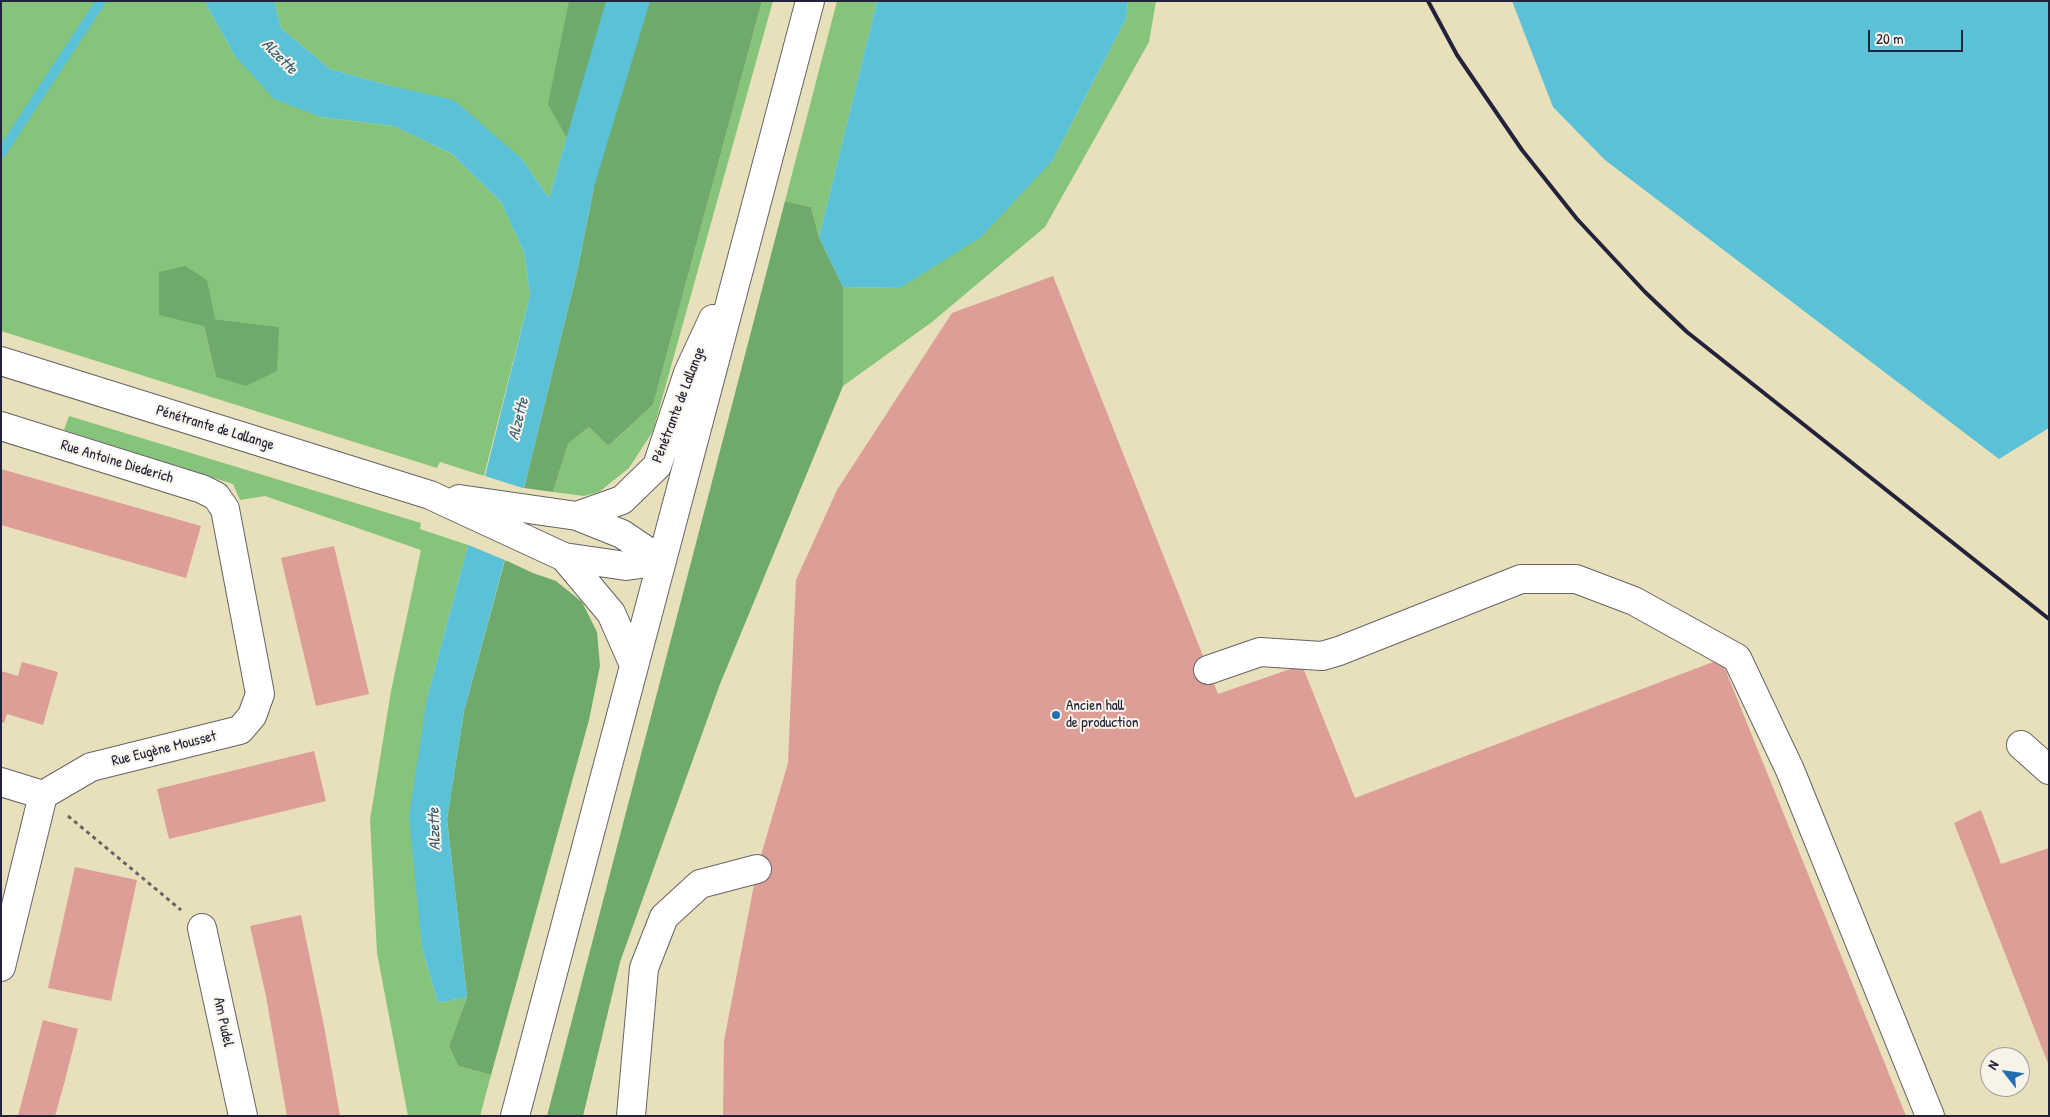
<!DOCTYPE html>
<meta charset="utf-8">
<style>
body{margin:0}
#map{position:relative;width:2050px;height:1117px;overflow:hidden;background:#e7e0ba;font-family:"Patrick Hand",sans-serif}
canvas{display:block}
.frame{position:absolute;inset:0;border:2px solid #22223b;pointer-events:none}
.north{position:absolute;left:1980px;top:1047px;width:50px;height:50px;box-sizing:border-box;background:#f7f3e8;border:1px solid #a29fa3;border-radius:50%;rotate:300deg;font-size:14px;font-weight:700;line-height:20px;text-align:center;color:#22223b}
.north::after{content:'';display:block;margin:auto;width:18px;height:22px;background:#1f6fb2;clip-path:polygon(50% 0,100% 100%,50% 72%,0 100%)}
.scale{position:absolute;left:1868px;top:30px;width:95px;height:22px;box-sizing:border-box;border:2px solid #22223b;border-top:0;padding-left:6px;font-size:15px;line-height:18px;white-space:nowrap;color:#22223b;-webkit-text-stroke:4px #f7f3e8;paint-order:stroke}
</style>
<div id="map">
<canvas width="2050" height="1117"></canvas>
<div class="frame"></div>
<div class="north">N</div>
<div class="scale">20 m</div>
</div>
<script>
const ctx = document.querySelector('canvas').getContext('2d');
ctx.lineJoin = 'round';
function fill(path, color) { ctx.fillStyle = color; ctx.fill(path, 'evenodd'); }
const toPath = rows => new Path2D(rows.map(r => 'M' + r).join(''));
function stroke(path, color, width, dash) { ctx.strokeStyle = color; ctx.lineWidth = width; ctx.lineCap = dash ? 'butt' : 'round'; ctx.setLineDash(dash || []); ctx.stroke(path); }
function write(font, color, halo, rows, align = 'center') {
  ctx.font = font + ' "Patrick Hand",sans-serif'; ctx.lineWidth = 4; ctx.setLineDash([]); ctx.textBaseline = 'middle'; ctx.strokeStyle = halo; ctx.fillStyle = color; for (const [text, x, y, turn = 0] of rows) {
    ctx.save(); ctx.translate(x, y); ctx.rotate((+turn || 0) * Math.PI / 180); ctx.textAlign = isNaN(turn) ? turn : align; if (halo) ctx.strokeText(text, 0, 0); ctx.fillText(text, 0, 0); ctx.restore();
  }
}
fill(toPath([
 [1,1,204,1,235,56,321,117,394,126,452,154,501,202,524,252,530,295,484,476,440,462,437,468,1,331],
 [215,319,278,327,216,377,204,326],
 [274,1,606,1,549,198,522,159,391,86,330,69,281,28],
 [762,1,773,1,653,431,629,468,599,492,584,496,553,492,568,444,589,427,608,446,653,405],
 [837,1,877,1,819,237,811,207,785,201],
 [1128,1,1156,1,1149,42,1045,227,932,322,843,386,843,287,900,288,1052,161,1126,19],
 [69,416,421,523,420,529,468,545,427,698,422,948,438,1003,467,997,449,1046,458,1066,491,1075,480,1116,408,1116,377,953,370,820,391,691,421,550,265,496,240,500,233,484,64,430]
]), '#87c47b');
fill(toPath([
 [569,1,762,1,653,405,608,446,589,427,568,444,553,492,524,488,577,272,594,187,548,104],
 [785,201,811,207,819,237,843,287,843,386,720,684,620,962,583,1116,547,1116],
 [185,266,207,280,215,319,279,327,277,371,246,386,216,377,204,326,159,315,159,272],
 [505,560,533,573,556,581,582,602,597,632,600,666,589,720,491,1075,458,1066,449,1046,467,997,447,819,464,711]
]), '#6daa6b');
fill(toPath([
 [204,1,274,1,281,28,330,69,391,86,454,100,522,159,549,198,606,1,650,1,594,187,577,272,524,488,464,711,447,819,467,997,438,1003,422,948,409,816,427,698,468,545,530,295,524,252,501,202,452,154,394,126,321,117,274,99,235,56],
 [877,1,1128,1,1126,19,1052,161,981,237,900,288,843,287,819,237],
 [1512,1,2049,1,2049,428,1999,459,1605,160,1553,107]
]), '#5ac1d7');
fill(toPath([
 [482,475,526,489,507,561,466,544]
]), '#e7e0ba');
stroke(toPath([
 [1,153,101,1]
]), '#5ac1d7', 10);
fill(toPath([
 [1053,276,1218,694,1302,665,1355,798,1721,659,1906,1116,723,1116,724,1041,757,869,788,763,796,580,837,490,952,313],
 [1,469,201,526,186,578,1,525],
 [334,546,369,694,316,706,281,558],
 [22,662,58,672,43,725,7,714,4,723,1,722,1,671,18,676],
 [314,751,326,801,169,839,157,789],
 [1981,810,2001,864,2049,848,2049,1066,1954,823],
 [75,867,137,880,111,1001,48,988],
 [301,915,324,1026,340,1116,287,1116,266,996,250,926],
 [43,1020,78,1029,64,1084,55,1116,18,1116]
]), '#dc9e97');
const minor = toPath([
 [1,426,202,489,216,496,225,509,260,694,252,716,240,730,91,767,43,795,1,967],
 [1208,670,1260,652,1322,656,1339,651,1521,579,1576,579,1634,601,1737,658,1790,770,1930,1116],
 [2021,745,2049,770],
 [1,782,43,795],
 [202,928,243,1116],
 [631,1116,644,968,664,917,700,884,757,869]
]);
const major = toPath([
 [1,361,430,495,564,557,626,566,662,561],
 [459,499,577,516,622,534,662,561],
 [577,516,622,500,657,466,688,373,713,319],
 [564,557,611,613,634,665],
 [515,1116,810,1]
]);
stroke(minor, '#676467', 30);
stroke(major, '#676467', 30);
stroke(toPath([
 [68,816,181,910]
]), '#676467', 3, [4, 4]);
stroke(minor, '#fff', 28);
stroke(major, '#fff', 28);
stroke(toPath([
 [1428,1,1457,55,1522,150,1577,219,1645,292,1687,332,2049,619]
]), '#22223b', 4);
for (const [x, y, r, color] of [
 [1056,715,5,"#1f6fb2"]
]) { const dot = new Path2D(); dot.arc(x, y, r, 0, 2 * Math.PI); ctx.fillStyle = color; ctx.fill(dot); stroke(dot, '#f7f3e8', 2); }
write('15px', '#22223b', '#f7f3e8', [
 ["Pénétrante de Lallange",679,405,-69],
 ["Pénétrante de Lallange",215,428,17],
 ["Rue Antoine Diederich",117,462,17],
 ["Rue Eugène Mousset",164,749,-14],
 ["Am Pudel",223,1022,78]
]);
write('15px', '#22223b', '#f7f3e8', [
 ["Ancien hall",1066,706],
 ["de production",1066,723]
], 'left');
write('italic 16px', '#365a72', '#f7f3e8', [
 ["Alzette",279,57,45],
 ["Alzette",519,419,-76],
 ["Alzette",435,829,-92]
]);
</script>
